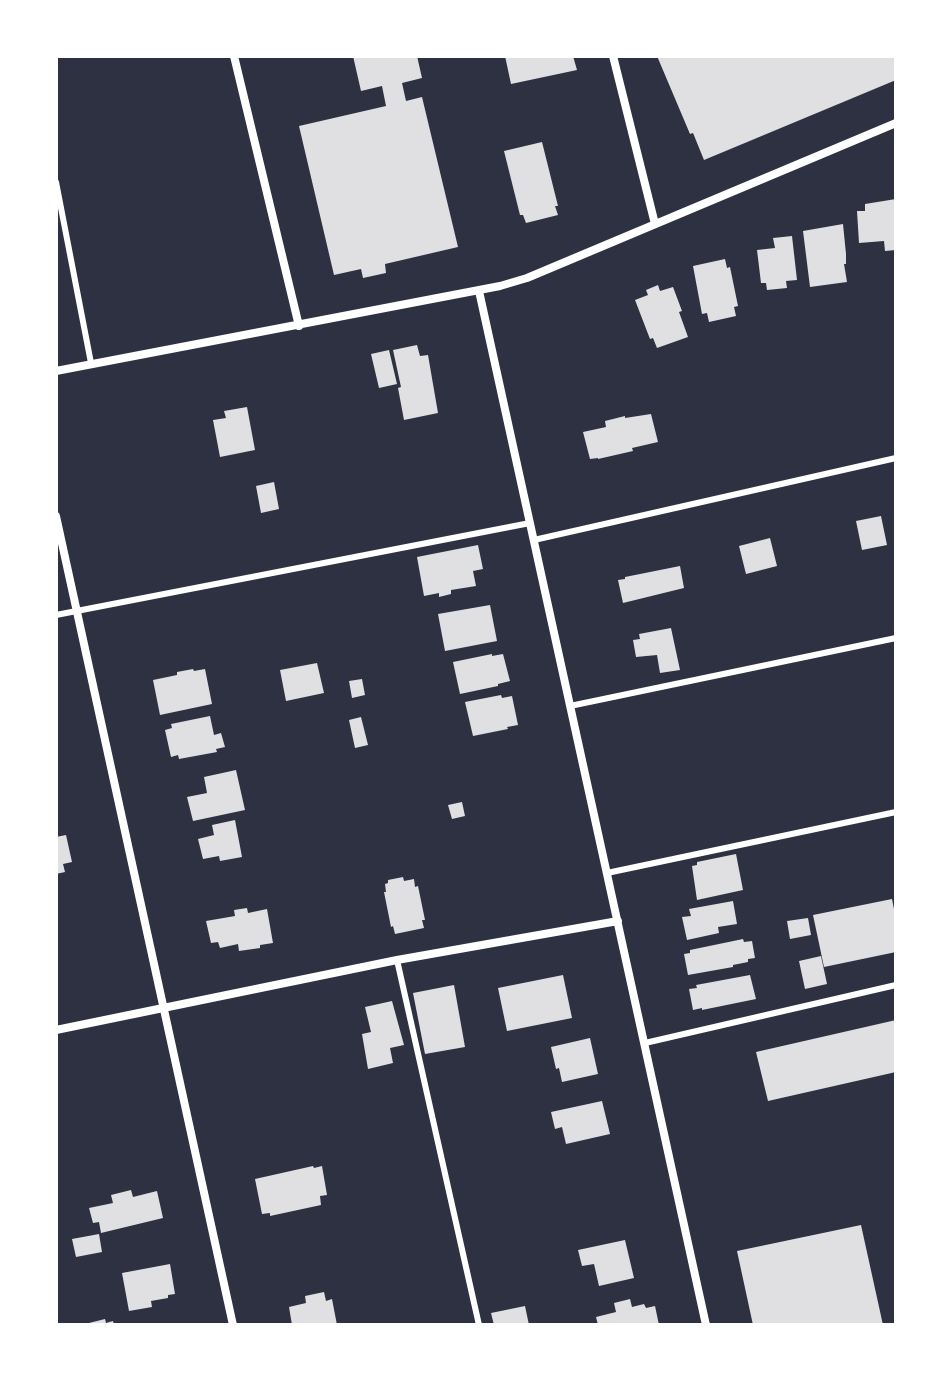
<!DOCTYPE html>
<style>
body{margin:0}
#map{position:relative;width:952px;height:1381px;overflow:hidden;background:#2d3142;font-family:Figtree,sans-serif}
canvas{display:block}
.frame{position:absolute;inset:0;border:58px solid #fff;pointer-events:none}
</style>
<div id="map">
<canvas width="952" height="1381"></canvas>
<div class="frame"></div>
</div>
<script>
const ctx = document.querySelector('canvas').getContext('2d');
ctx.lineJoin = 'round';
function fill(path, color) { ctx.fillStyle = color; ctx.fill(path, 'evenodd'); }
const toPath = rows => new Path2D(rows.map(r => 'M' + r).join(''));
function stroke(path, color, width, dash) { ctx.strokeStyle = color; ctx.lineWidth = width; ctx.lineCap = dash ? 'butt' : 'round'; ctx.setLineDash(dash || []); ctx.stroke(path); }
fill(toPath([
 [353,56,417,56,422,78,402,83,406,101,422,97,458,247,385,264,386,273,363,278,361,269,334,275,299,126,386,106,382,86,361,91],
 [505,56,573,56,577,70,511,84],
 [657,56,896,56,896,80,704,160,693,133,690,134],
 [542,142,558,206,555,206,558,215,526,223,523,215,520,215,504,151],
 [896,199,896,250,885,251,884,241,859,243,857,211,865,211,865,204],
 [843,224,846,254,846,264,844,264,847,282,810,287,803,231],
 [792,236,797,280,786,281,787,288,767,290,766,283,761,283,757,250,775,248,773,238],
 [725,259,727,268,730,267,738,306,734,307,736,316,709,322,707,313,702,314,693,266],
 [658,285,660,291,673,287,682,311,679,312,688,337,657,348,653,338,650,339,635,300,648,295,646,290],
 [417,345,420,356,428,355,438,413,404,420,398,388,401,387,393,350],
 [389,350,397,384,379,388,371,354],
 [247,407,255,450,220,457,213,420,226,418,224,411],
 [651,414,658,442,632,448,633,451,598,459,598,458,590,459,583,432,606,427,605,421,625,416,625,418],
 [274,482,279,509,261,513,256,486],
 [881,516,887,545,862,550,856,521],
 [770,538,777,566,746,574,739,546],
 [478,545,483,569,473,571,476,586,451,590,451,594,439,597,439,593,424,596,417,557],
 [680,566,684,588,623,603,618,580,625,579,625,577],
 [490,605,497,641,445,651,438,614],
 [671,628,680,670,660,673,657,655,636,657,633,640,640,639,639,634],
 [492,654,492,656,503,654,510,681,498,684,498,686,460,694,453,662],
 [317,663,324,693,286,701,280,670],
 [193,669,194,671,205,669,212,704,160,715,153,680,177,675,177,672],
 [362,679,365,695,352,698,349,681],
 [501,695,502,698,512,696,518,725,507,727,508,729,473,736,465,702],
 [210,716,214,735,221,733,225,747,216,749,217,752,179,759,178,755,171,757,165,730,172,728,171,724],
 [361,717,368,745,355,748,349,720],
 [236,770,245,810,193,821,187,797,207,793,204,777],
 [462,802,465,816,452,819,448,805],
 [235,820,242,857,220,861,219,856,203,859,198,839,214,835,212,825],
 [66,835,72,862,63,864,65,872,56,874,56,837],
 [736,854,743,890,697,900,692,866,697,865,697,862],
 [403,877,404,881,414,879,415,887,418,886,425,920,422,920,424,928,395,934,393,926,391,927,384,892,386,892,385,884,388,883,388,880],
 [892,899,896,919,896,952,824,967,813,915],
 [733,901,737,924,718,927,719,933,687,940,682,917,691,916,689,909],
 [247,908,248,913,267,909,273,943,260,945,260,948,239,951,238,944,220,948,218,942,211,943,206,921,235,916,234,910],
 [808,918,811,935,790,939,787,921],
 [743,939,744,942,752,941,755,958,748,959,748,962,733,965,733,967,688,975,684,954,690,953,690,950],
 [821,956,827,984,805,989,799,961],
 [563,975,572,1018,507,1031,498,988],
 [750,975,756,999,702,1010,702,1008,693,1010,689,989,697,988,696,985],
 [454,985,465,1047,425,1054,413,993],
 [392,1001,404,1045,390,1048,393,1063,368,1069,362,1034,371,1032,365,1007],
 [896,1020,896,1072,768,1101,756,1052],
 [590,1038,598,1074,562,1082,559,1068,556,1069,551,1047],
 [602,1101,610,1134,566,1144,562,1127,555,1129,551,1112],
 [313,1166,314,1168,322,1166,327,1195,320,1196,321,1205,270,1216,270,1213,262,1214,255,1179],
 [131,1190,133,1197,157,1191,163,1218,101,1233,99,1222,93,1223,89,1208,113,1203,111,1195],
 [861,1225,883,1325,753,1325,737,1251],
 [99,1234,102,1252,76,1257,72,1239],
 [625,1240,634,1278,599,1286,594,1264,582,1266,578,1250],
 [170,1264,175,1294,168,1295,168,1298,151,1301,152,1307,129,1311,122,1273],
 [324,1292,326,1301,332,1299,337,1325,292,1325,289,1307,306,1303,305,1296],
 [630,1299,632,1307,644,1304,646,1308,655,1306,659,1325,598,1325,596,1317,616,1312,614,1303],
 [525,1306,529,1325,494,1325,491,1313],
 [105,1319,106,1323,113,1321,114,1325,81,1325]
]), '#e0e0e3');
stroke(toPath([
 [56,182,91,363],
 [534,540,896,458],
 [56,615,530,523],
 [570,706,896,638],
 [607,873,896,812],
 [397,960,479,1325],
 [645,1043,896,985]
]), '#fff', 6);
stroke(toPath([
 [234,56,299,326],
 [613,56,655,224],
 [479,291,706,1325],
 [56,371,500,286,527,278,896,123],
 [56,516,233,1325],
 [56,1030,397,960,618,921]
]), '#fff', 8);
</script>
